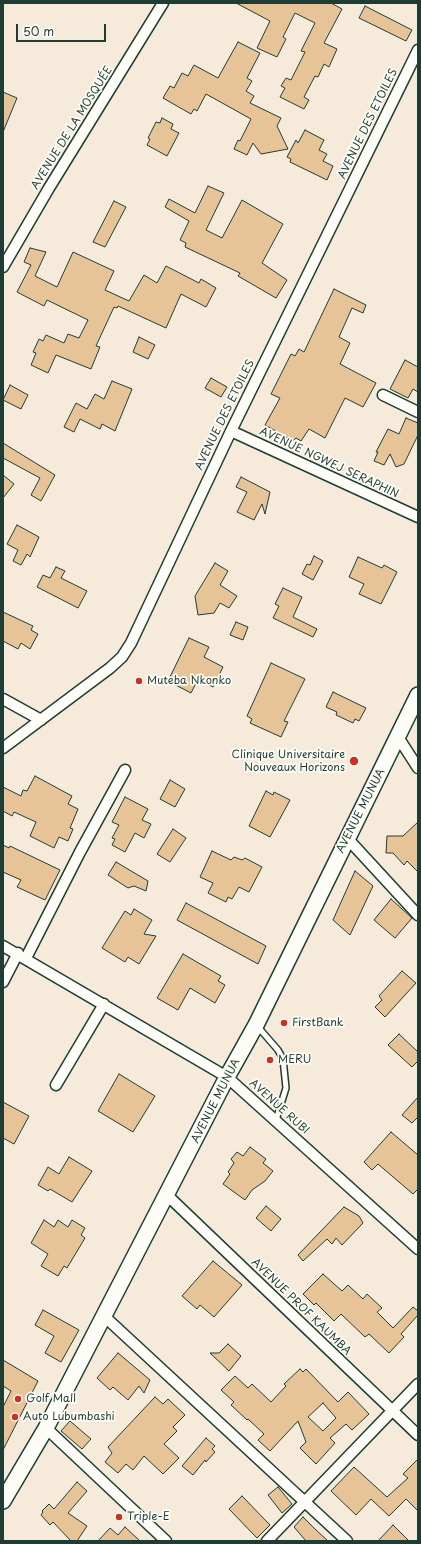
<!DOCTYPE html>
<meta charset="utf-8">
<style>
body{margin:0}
#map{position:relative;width:421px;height:1544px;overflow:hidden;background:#f6ebda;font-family:"Playpen Sans",sans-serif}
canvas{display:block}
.frame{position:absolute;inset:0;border:4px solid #1f3d34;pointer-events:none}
.scale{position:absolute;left:16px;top:24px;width:90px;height:18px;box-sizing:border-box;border:2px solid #1f3d34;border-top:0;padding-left:5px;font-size:12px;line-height:14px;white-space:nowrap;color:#1f3d34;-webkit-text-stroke:3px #fdfcf7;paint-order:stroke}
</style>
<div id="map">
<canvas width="421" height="1544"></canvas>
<div class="frame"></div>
<div class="scale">50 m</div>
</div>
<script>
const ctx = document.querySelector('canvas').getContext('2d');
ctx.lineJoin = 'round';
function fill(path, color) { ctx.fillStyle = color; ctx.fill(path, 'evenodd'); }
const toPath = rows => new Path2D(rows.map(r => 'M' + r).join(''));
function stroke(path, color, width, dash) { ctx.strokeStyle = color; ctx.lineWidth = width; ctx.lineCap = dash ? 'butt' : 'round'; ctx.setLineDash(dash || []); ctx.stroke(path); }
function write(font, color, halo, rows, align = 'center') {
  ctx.font = font + ' "Playpen Sans",sans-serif'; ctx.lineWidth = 3.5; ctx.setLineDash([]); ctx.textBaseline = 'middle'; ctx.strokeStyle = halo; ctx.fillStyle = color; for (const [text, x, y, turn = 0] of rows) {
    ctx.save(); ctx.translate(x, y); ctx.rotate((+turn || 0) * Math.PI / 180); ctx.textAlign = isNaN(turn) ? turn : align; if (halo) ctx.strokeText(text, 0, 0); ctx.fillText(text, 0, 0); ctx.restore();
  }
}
const building = toPath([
 [236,3,331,3,342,9,324,43,337,49,329,67,324,64,318,77,315,76,304,97,309,100,304,109,280,97,285,88,281,86,286,78,291,80,305,52,301,51,315,23,295,13,283,37,286,39,277,57,257,48,270,21,236,3],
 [365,6,412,30,406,41,359,18,365,6],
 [238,42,260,53,247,78,252,81,246,91,254,96,250,103,281,118,277,126,288,149,261,154,253,143,247,155,234,149,238,140,240,141,251,119,206,94,197,111,194,109,191,114,163,98,170,86,174,88,182,73,188,76,194,65,218,78,238,42],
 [3,92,17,98,3,132,3,92],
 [162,118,173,124,171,129,179,133,167,156,147,145,150,139,148,138,156,122,160,123,162,118],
 [305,130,324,140,319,150,327,154,323,161,333,166,327,180,290,162,291,159,287,157,296,140,298,143,305,130],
 [208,186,224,193,206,230,222,238,242,200,283,224,262,263,287,280,276,298,238,276,240,273,185,247,186,243,180,240,189,221,165,207,169,199,195,213,208,186],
 [114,201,126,207,105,247,93,242,114,201],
 [30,248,46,252,35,276,57,287,73,252,114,271,105,290,129,301,144,275,157,283,166,266,199,283,201,279,216,288,206,307,181,294,166,328,118,306,117,308,114,307,96,346,100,347,91,369,56,355,48,373,31,365,36,353,33,352,39,339,43,341,46,335,64,343,68,334,79,338,88,320,47,300,44,306,17,292,31,265,24,262,30,248],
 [334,289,366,305,363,313,352,308,339,337,350,343,340,364,376,383,363,407,345,398,325,438,309,429,301,441,296,438,293,441,265,425,280,398,271,394,291,354,295,356,299,349,304,352,334,289],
 [139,337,155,345,148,359,133,352,139,337],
 [405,360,418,367,418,392,413,389,408,398,390,389,405,360],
 [211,378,227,387,221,397,205,388,211,378],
 [112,381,132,389,115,431,102,424,100,429,80,419,74,432,64,427,76,403,87,409,95,394,104,399,112,381],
 [10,385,28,395,21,409,3,400,10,385],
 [406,418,418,423,418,435,404,464,396,467,390,454,384,465,374,461,378,452,376,452,388,429,399,434,406,418],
 [3,443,55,475,41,501,31,495,40,478,3,458,3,443],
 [3,475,14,484,3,498,3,475],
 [241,477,270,492,265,514,262,504,254,520,237,512,247,492,236,487,241,477],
 [17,525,39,537,30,557,27,554,21,565,13,561,18,550,7,544,17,525],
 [314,556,323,561,313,580,302,574,307,564,310,565,314,556],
 [358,557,382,568,384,565,397,572,381,604,359,594,364,584,349,577,358,557],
 [215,563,228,571,220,585,237,596,229,608,220,603,214,613,198,615,195,596,215,563],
 [56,567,65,571,61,578,87,591,78,608,37,587,43,575,50,578,56,567],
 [283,588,302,597,293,617,317,629,313,637,273,618,279,606,275,604,283,588],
 [3,612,33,626,31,630,38,634,30,649,21,643,18,649,3,641,3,612],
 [236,622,248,627,243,640,230,635,236,622],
 [189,638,209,647,204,657,223,667,213,687,198,679,191,693,168,681,189,638],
 [271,663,305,679,284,721,288,722,281,737,250,723,252,719,247,716,271,663],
 [333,692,366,708,359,721,355,719,353,723,336,715,337,712,326,707,333,692],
 [35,776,72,796,68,804,78,809,70,828,73,829,68,841,59,837,54,848,30,836,36,822,14,812,12,816,3,811,3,787,21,796,23,790,27,791,35,776],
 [170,780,185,789,175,807,160,799,170,780],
 [266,791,273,795,274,792,290,800,270,837,249,826,266,791],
 [125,797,148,809,142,820,151,824,144,838,135,833,125,852,112,845,115,839,112,838,119,825,112,822,125,797],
 [418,822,418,872,407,861,404,865,393,853,386,853,387,836,403,836,418,822],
 [173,829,186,838,170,862,157,854,173,829],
 [3,845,9,848,10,846,60,870,45,900,17,887,21,880,3,872,3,845],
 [212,851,231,860,234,857,242,860,245,858,262,867,249,892,239,887,232,899,228,897,226,902,208,893,213,883,200,877,212,851],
 [116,862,148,881,146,891,134,886,128,888,108,875,116,862],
 [355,871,373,886,350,935,333,920,355,871],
 [391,899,412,918,395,938,374,920,391,899],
 [186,903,266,946,258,964,177,920,186,903],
 [134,909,152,920,144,934,156,936,139,964,128,957,125,962,102,948,125,911,131,915,134,909],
 [183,954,221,976,218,981,225,985,215,1003,190,988,178,1010,157,998,183,954],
 [402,971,416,983,385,1017,375,1007,382,1000,379,996,402,971],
 [399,1034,418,1052,418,1061,412,1067,388,1045,399,1034],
 [119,1074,155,1096,133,1132,98,1111,119,1074],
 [418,1097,418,1117,412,1123,402,1115,418,1097],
 [3,1102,29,1116,14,1144,3,1138,3,1102],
 [391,1132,418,1155,418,1189,413,1194,378,1164,372,1170,364,1162,391,1132],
 [250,1147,266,1159,263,1163,273,1171,265,1181,252,1190,245,1200,223,1184,230,1174,228,1172,234,1163,231,1159,237,1152,243,1156,250,1147],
 [69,1157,92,1171,72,1202,50,1189,48,1191,38,1185,48,1167,59,1174,69,1157],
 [266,1206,281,1219,271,1231,256,1218,266,1206],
 [344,1207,359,1216,363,1223,342,1245,336,1238,332,1244,327,1239,303,1261,298,1255,344,1207],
 [44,1220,54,1227,58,1220,68,1227,72,1220,85,1228,81,1235,85,1238,67,1268,64,1266,58,1276,41,1266,48,1254,31,1243,44,1220],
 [213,1261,242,1285,214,1317,200,1305,197,1309,182,1296,213,1261],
 [323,1274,342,1291,348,1285,363,1299,367,1294,382,1308,377,1312,393,1328,413,1307,418,1311,418,1315,401,1334,404,1337,389,1353,369,1334,365,1337,341,1314,334,1321,316,1303,314,1305,303,1294,323,1274],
 [43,1310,79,1330,61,1362,45,1353,54,1336,35,1325,43,1310],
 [228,1344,241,1356,229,1371,210,1353,219,1353,228,1344],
 [118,1353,150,1380,144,1393,139,1386,128,1400,113,1387,110,1390,97,1378,118,1353],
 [3,1360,38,1381,3,1450,3,1407,11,1391,3,1386,3,1360],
 [300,1369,303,1372,306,1369,338,1402,348,1392,369,1414,352,1430,346,1424,330,1438,335,1443,316,1464,300,1448,306,1442,298,1421,270,1451,258,1440,264,1434,248,1419,247,1420,231,1405,234,1402,221,1390,235,1376,248,1388,252,1384,271,1402,286,1386,284,1384,300,1369],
 [323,1403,336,1418,323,1431,308,1417,323,1403],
 [155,1397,163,1404,168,1399,185,1415,173,1427,177,1431,164,1444,179,1458,163,1474,144,1456,133,1470,126,1464,118,1473,105,1462,112,1453,108,1447,155,1397],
 [70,1421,91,1439,82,1449,61,1431,70,1421],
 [206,1438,215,1446,212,1449,215,1452,206,1462,205,1460,193,1475,182,1466,206,1438],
 [418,1459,418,1511,406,1499,389,1516,371,1499,356,1515,331,1491,354,1467,387,1497,408,1478,403,1474,418,1459],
 [77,1482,87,1491,68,1513,87,1526,77,1541,71,1541,53,1522,50,1525,41,1515,43,1512,42,1511,49,1504,54,1509,77,1482],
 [278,1487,292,1504,282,1513,268,1495,278,1487],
 [242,1496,270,1525,257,1538,229,1509,242,1496],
 [303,1517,315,1529,328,1541,306,1541,294,1527,303,1517],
 [393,1525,409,1541,378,1541,393,1525],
 [125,1527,140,1541,98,1541,110,1528,118,1535,125,1527]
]);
fill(building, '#e7c498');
stroke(building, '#1f3d34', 1);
const service = toPath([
 [258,1027,278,1050,283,1059,286,1088,276,1120]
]);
const minor = toPath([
 [3,267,49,188,163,3],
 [383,395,418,412],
 [231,431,418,517],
 [3,699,41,720],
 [398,737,418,768],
 [3,748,110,668,122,657,131,643,231,431,418,50],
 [347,838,418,915],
 [3,946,227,1077,418,1249],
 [26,958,80,852,125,770],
 [3,982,18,953],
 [56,1085,104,1004],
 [167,1195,418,1435],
 [104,1316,347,1541],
 [46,1428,166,1541],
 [267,1541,418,1384]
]);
const secondary = toPath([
 [3,1501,46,1428,227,1077,256,1025,418,695]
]);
stroke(service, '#1f3d34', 8);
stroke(minor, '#1f3d34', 13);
stroke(secondary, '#1f3d34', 18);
stroke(service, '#fdfcf7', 5);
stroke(minor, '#fdfcf7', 10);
stroke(secondary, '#fdfcf7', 15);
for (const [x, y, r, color] of [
 [139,681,4,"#c8321e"],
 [354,761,5,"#c8321e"],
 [284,1023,4,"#c8321e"],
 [270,1060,4,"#c8321e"],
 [18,1399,4,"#c8321e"],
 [15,1417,4,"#c8321e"],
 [119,1517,4,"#c8321e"]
]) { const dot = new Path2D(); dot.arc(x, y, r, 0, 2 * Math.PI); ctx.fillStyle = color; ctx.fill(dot); stroke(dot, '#fdfcf7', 1.5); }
write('11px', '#1f3d34', '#fdfcf7', [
 ["AVENUE DES ETOILES",368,124,-64],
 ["AVENUE DE LA MOSQUÉE",72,128,-58],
 ["AVENUE DES ETOILES",225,415,-64],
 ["AVENUE NGWEJ SERAPHIN",329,463,25],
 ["AVENUE MUNUA",361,811,-63],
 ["AVENUE MUNUA",216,1101,-63],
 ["AVENUE RUBI",279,1107,42],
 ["AVENUE PROF KAUMBA",301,1307,44]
]);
write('11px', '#1f3d34', '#fdfcf7', [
 ["Muteba Nkonko",147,681],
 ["Clinique Universitaire",345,755,"right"],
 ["Nouveaux Horizons",345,768,"right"],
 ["FirstBank",292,1023],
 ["MERU",278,1060],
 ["Golf Mall",26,1399],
 ["Auto Lubumbashi",23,1417],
 ["Triple-E",127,1517]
], 'left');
</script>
